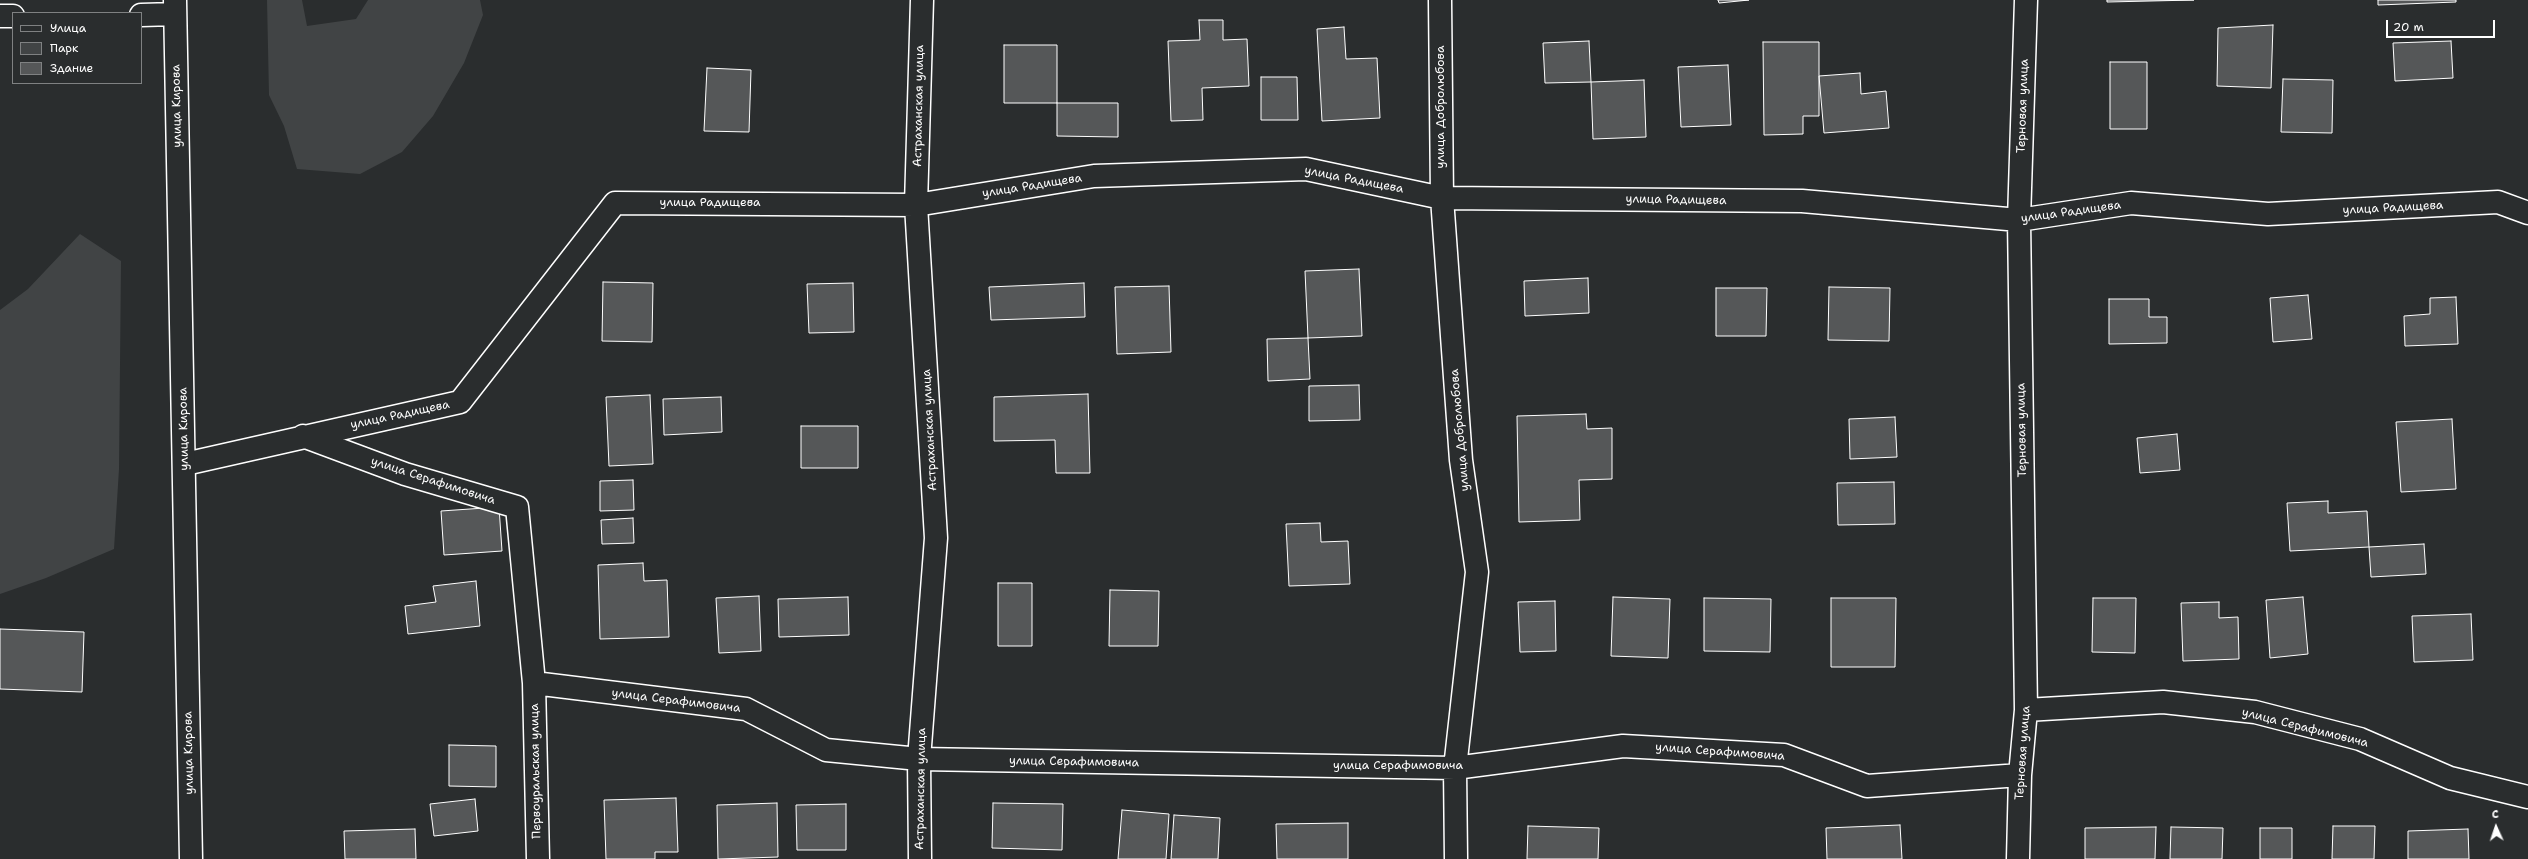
<!DOCTYPE html>
<meta charset="utf-8">
<style>
body{margin:0}
#map{position:relative;width:2528px;height:859px;overflow:hidden;background:#2a2d2e;font-family:"Shantell Sans",sans-serif}
canvas{display:block}
.legend{position:absolute;left:12px;top:12px;width:130px;height:72px;box-sizing:border-box;background:#2a2d2e;border:1px solid #7f8182;margin:0;padding:5px 7px;list-style:none;font-size:12px;color:#fff}
.legend li{display:flex;align-items:center;gap:8px;height:20px}
.legend b{width:20px;border:1px solid #7f8182}
.north{position:absolute;left:2476px;top:807px;width:40px;height:40px;-webkit-text-stroke:3px #2a2d2e;paint-order:stroke;rotate:357deg;font-size:11px;font-weight:700;line-height:16px;text-align:center;color:#fff}
.north::after{content:'';display:block;margin:auto;width:14px;height:18px;background:#fff;clip-path:polygon(50% 0,100% 100%,50% 72%,0 100%)}
.scale{position:absolute;left:2386px;top:20px;width:109px;height:18px;box-sizing:border-box;border:2px solid #fff;border-top:0;padding-left:5px;font-size:12px;line-height:14px;white-space:nowrap;color:#fff;-webkit-text-stroke:3px #2a2d2e;paint-order:stroke}
</style>
<div id="map">
<canvas width="2528" height="859"></canvas>
<ul class="legend">
<li><b style="height:5px;background:#2a2d2e"></b>Улица</li>
<li><b style="height:11px;background:#414445"></b>Парк</li>
<li><b style="height:11px;background:#555758"></b>Здание</li>
</ul>
<div class="north">С</div>
<div class="scale">20 m</div>
</div>
<script>
const ctx = document.querySelector('canvas').getContext('2d');
ctx.lineJoin = 'round';
function fill(path, color) { ctx.fillStyle = color; ctx.fill(path, 'evenodd'); }
const toPath = rows => new Path2D(rows.map(r => 'M' + r).join(''));
function stroke(path, color, width, dash) { ctx.strokeStyle = color; ctx.lineWidth = width; ctx.lineCap = dash ? 'butt' : 'round'; ctx.setLineDash(dash || []); ctx.stroke(path); }
function write(font, color, halo, rows, align = 'center') {
  ctx.font = font + ' "Shantell Sans",sans-serif'; ctx.lineWidth = 3; ctx.setLineDash([]); ctx.textBaseline = 'middle'; ctx.strokeStyle = halo; ctx.fillStyle = color; for (const [text, x, y, turn = 0] of rows) {
    ctx.save(); ctx.translate(x, y); ctx.rotate((+turn || 0) * Math.PI / 180); ctx.textAlign = isNaN(turn) ? turn : align; if (halo) ctx.strokeText(text, 0, 0); ctx.fillText(text, 0, 0); ctx.restore();
  }
}
fill(toPath([
 [267,0,302,0,307,26,356,19,368,0,480,0,483,15,464,63,433,116,402,152,360,174,297,169,284,126,269,95],
 [80,234,121,261,119,469,114,549,46,578,0,594,0,310,28,289]
]), '#414445');
const building = toPath([
 [1718,0,1749,0,1719,3,1718,0],
 [2107,0,2194,0,2107,2,2107,0],
 [2378,0,2456,0,2456,2,2378,5,2378,0],
 [1199,20,1223,20,1223,40,1247,39,1249,86,1202,88,1203,120,1171,121,1168,41,1200,40,1199,20],
 [2273,25,2271,88,2217,86,2218,28,2273,25],
 [1344,27,1346,59,1377,58,1380,118,1322,121,1317,29,1344,27],
 [1589,41,1591,82,1545,83,1543,43,1589,41],
 [2451,41,2453,78,2395,81,2393,43,2451,41],
 [1763,42,1819,42,1819,116,1803,116,1803,134,1764,135,1763,42],
 [1004,45,1057,45,1057,103,1004,103,1004,45],
 [2110,62,2147,62,2147,129,2110,129,2110,62],
 [1728,65,1731,125,1681,127,1678,67,1728,65],
 [707,68,751,70,749,132,704,131,707,68],
 [1860,73,1861,94,1886,91,1889,128,1824,133,1819,76,1860,73],
 [1261,77,1297,77,1298,120,1261,120,1261,77],
 [2283,79,2333,80,2332,133,2281,132,2283,79],
 [1644,80,1646,137,1593,139,1591,82,1644,80],
 [1057,103,1118,103,1118,137,1057,136,1057,103],
 [1359,269,1362,336,1308,338,1305,271,1359,269],
 [1588,278,1589,313,1525,316,1524,281,1588,278],
 [603,282,653,283,652,342,602,341,603,282],
 [853,283,854,332,809,333,807,284,853,283],
 [1084,283,1085,317,991,320,989,287,1084,283],
 [1169,286,1171,352,1117,354,1115,287,1169,286],
 [1829,287,1890,288,1889,341,1828,340,1829,287],
 [1716,288,1767,288,1766,336,1716,336,1716,288],
 [2308,295,2312,339,2273,342,2270,298,2308,295],
 [2456,297,2458,344,2405,346,2404,316,2430,314,2430,298,2456,297],
 [2109,299,2149,299,2149,317,2167,317,2167,343,2109,344,2109,299],
 [1308,338,1310,379,1268,381,1267,339,1308,338],
 [1359,385,1360,420,1309,421,1309,386,1359,385],
 [1088,394,1090,473,1056,473,1055,440,994,441,994,397,1088,394],
 [650,395,653,464,609,466,606,397,650,395],
 [721,397,722,432,664,435,663,399,721,397],
 [1586,414,1587,429,1612,428,1612,479,1579,480,1580,520,1519,522,1517,416,1586,414],
 [1895,417,1897,457,1850,459,1849,419,1895,417],
 [2452,419,2456,489,2401,492,2396,422,2452,419],
 [801,426,858,426,858,468,801,468,801,426],
 [2177,434,2180,470,2140,473,2137,438,2177,434],
 [633,480,634,510,600,511,600,481,633,480],
 [1894,482,1895,524,1838,525,1837,483,1894,482],
 [2328,501,2328,513,2367,511,2369,547,2290,551,2287,503,2328,501],
 [499,507,502,551,444,555,441,511,499,507],
 [633,518,634,543,602,544,601,520,633,518],
 [1320,523,1321,542,1348,541,1350,584,1289,586,1286,524,1320,523],
 [2424,544,2426,574,2371,577,2369,547,2424,544],
 [643,563,644,581,667,580,669,637,600,639,598,565,643,563],
 [476,581,480,626,408,634,405,606,436,602,433,586,476,581],
 [998,583,1032,583,1032,646,998,646,998,583],
 [1110,590,1159,591,1158,646,1109,646,1110,590],
 [759,596,761,651,719,653,716,598,759,596],
 [848,597,849,635,779,637,778,599,848,597],
 [1613,597,1670,599,1668,658,1611,656,1613,597],
 [2303,597,2308,654,2270,658,2266,600,2303,597],
 [1704,598,1771,599,1770,652,1704,651,1704,598],
 [1831,598,1896,598,1895,667,1831,667,1831,598],
 [2093,598,2136,598,2135,653,2092,652,2093,598],
 [1555,601,1556,651,1520,652,1518,602,1555,601],
 [2219,602,2219,618,2238,617,2239,659,2183,661,2181,603,2219,602],
 [2471,614,2473,660,2414,662,2412,616,2471,614],
 [0,629,84,632,82,692,0,689,0,629],
 [449,745,496,746,496,787,449,786,449,745],
 [676,798,678,852,655,852,655,859,606,859,604,800,676,798],
 [475,799,478,831,434,836,430,804,475,799],
 [777,803,778,857,718,859,717,805,777,803],
 [993,803,1063,804,1062,850,992,848,993,803],
 [846,804,846,850,797,850,796,805,846,804],
 [1122,810,1169,814,1166,859,1118,859,1122,810],
 [1174,815,1220,818,1218,859,1171,859,1174,815],
 [1348,823,1348,859,1277,859,1276,824,1348,823],
 [1900,825,1902,859,1827,859,1826,828,1900,825],
 [1528,826,1599,828,1598,859,1527,859,1528,826],
 [2333,826,2375,826,2374,859,2332,859,2333,826],
 [2156,827,2155,859,2085,859,2085,828,2156,827],
 [2171,827,2223,828,2222,859,2170,859,2171,827],
 [2260,828,2292,828,2292,859,2260,859,2260,828],
 [415,829,416,859,345,859,344,831,415,829],
 [2468,829,2469,859,2408,859,2408,831,2468,829]
]);
fill(building, '#555758');
stroke(building, '#fff', 1);
const street = toPath([
 [1440,0,1442,198,1461,460,1477,572,1455,768,1456,859],
 [303,436,405,474,517,507,534,683,746,709,826,750,919,759,1455,768,1623,746,1784,755,1867,786,2020,775],
 [185,464,460,402,615,203,916,205,1094,176,1306,169,1442,198,1802,201,2019,220,2131,203,2268,214,2498,202,2528,213],
 [534,683,538,859],
 [2026,710,2163,702,2255,712,2360,739,2450,778,2528,797],
 [920,859,919,759,936,538,916,205,922,0],
 [2018,859,2020,775,2026,710,2019,220,2026,0]
]);
const secondary = toPath([
 [175,0,191,859],
 [141,15,175,14],
 [0,16,13,16]
]);
stroke(street, '#fff', 25);
stroke(secondary, '#fff', 25);
stroke(street, '#2a2d2e', 22);
stroke(secondary, '#2a2d2e', 22);
write('12px', '#fff', '#2a2d2e', [
 ["улица Кирова",177,106,-91],
 ["Астраханская улица",919,106,-89],
 ["Терновая улица",2023,106,-88],
 ["улица Добролюбова",1441,107,-90],
 ["улица Радищева",1354,180,11],
 ["улица Радищева",1032,186,-9],
 ["улица Радищева",1676,200,1],
 ["улица Радищева",710,203],
 ["улица Радищева",2393,208,-3],
 ["улица Радищева",2071,212,-8],
 ["улица Радищева",400,415,-12],
 ["улица Кирова",184,429,-91],
 ["Астраханская улица",930,430,-93],
 ["улица Добролюбова",1460,430,-95],
 ["Терновая улица",2022,430,-91],
 ["улица Серафимовича",433,481,18],
 ["улица Серафимовича",676,701,7],
 ["улица Серафимовича",2305,728,14],
 ["улица Серафимовича",1720,752,4],
 ["улица Кирова",189,753,-91],
 ["Терновая улица",2023,753,-86],
 ["улица Серафимовича",1074,762,1],
 ["улица Серафимовича",1398,766],
 ["Первоуральская улица",536,771,-91],
 ["Астраханская улица",921,789,-89]
]);
</script>
